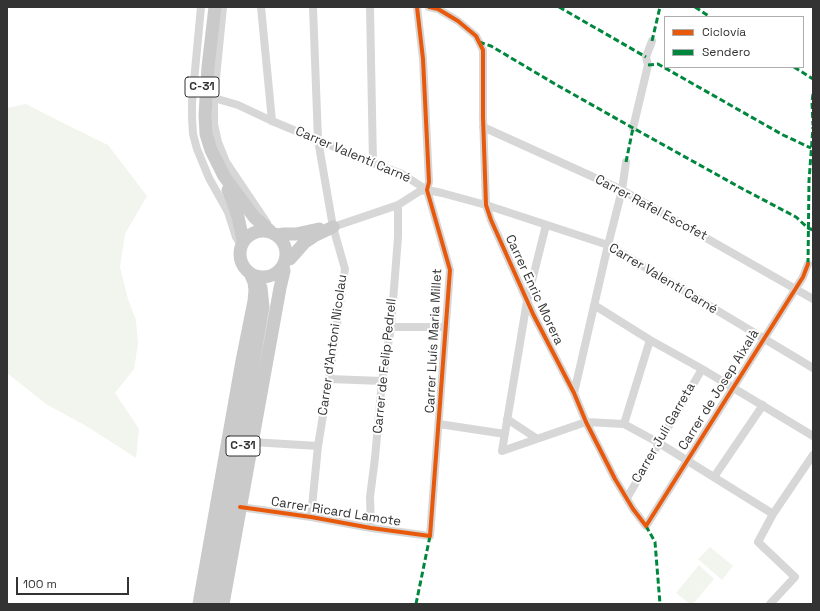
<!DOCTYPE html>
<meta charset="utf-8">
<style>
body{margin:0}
#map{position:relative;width:820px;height:611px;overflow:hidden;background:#fff;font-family:"Space Grotesk",sans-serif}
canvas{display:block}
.frame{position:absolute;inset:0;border:8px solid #333;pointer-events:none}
.legend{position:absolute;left:664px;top:16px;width:140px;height:52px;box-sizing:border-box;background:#fff;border:1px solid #adadad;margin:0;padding:5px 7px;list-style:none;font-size:12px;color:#333}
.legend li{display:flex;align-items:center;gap:8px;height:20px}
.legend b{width:20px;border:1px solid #adadad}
.scale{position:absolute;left:16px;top:577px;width:113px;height:18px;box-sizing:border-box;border:2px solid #333;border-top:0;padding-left:5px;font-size:12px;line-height:14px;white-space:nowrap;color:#333;-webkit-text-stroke:3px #fff;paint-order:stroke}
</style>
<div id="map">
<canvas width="820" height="611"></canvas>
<div class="frame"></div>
<ul class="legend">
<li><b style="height:5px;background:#e8590c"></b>Ciclovía</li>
<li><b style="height:5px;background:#00873e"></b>Sendero</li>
</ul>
<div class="scale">100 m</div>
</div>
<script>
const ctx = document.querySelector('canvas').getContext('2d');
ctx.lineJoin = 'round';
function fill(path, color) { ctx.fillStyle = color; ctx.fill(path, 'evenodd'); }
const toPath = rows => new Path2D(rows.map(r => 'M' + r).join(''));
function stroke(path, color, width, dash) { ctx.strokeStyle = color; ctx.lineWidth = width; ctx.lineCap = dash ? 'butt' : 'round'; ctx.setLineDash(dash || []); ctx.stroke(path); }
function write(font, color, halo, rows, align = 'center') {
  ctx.font = font + ' "Space Grotesk",sans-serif'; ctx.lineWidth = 4; ctx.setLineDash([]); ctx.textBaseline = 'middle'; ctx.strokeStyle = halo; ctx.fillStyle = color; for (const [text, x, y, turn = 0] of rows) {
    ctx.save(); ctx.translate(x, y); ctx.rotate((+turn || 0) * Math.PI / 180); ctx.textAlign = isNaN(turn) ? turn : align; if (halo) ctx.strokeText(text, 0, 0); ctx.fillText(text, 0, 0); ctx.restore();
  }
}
fill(toPath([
 [26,104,63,123,108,145,147,196,125,234,120,267,128,299,136,320,138,344,134,369,115,393,139,429,136,458,88,427,46,404,7,373,7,108],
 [710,547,733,566,722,580,698,559],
 [699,565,714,579,693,604,690,604,676,593]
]), '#f1f5ed');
stroke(toPath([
 [201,7,192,102,192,118,193,134,197,149,209,178,228,212,236,237,239,242],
 [223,7,214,98,214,124,218,142,226,162,267,223],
 [261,7,272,121],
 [370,7,373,163],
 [429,7,438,9,458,21,476,36,483,50,483,117,486,205,491,220,533,314,574,393,586,422,615,479,633,509,646,526,803,277,808,264],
 [214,98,238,105,272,121,373,163,402,174,427,190,442,193,486,205,608,245,813,368],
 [483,127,622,190,813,299],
 [633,128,648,65,646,57,652,41],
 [546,225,527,301,502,451,586,422,624,424,659,443,773,514],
 [333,227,398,205,420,191,427,190],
 [594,305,650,340,702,369,813,436],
 [391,327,446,327],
 [329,379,382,381],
 [574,393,608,245,622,190,626,162],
 [507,419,536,438],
 [439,424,505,434],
 [624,424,650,340],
 [252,442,318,446],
 [714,477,763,405],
 [627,498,702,369],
 [240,507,311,517,371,528,430,536,450,270,427,190,429,182,423,59,417,7],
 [311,517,318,446,329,379,345,269,333,227,318,140,313,7],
 [371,528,370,497,375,458,382,381,391,327,398,237,398,205],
 [770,604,795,577,758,542,773,514,813,455]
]), '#d7d7d7', 8);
stroke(toPath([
 [215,7,208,67,205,115,206,134,211,150,224,176,254,217,270,231],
 [228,190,232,199,238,217,243,240],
 '240 254a23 23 0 1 1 46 0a23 23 0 1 1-46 0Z',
 [277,235,284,234,296,234,319,229],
 [285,260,290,259,305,242,314,236,333,227],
 [199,604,242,361,254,301,255,290,254,282,250,273],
 [211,604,263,307,261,288,260,285],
 [223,604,280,288,284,271,283,266]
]), '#cacaca', 13);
stroke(toPath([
 [559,7,646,57],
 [695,7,710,17],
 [652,41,660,7],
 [479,42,491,46,555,84,633,128,741,188,796,217,808,228,813,230],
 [648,65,658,64,783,135,811,148],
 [794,67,813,79],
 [813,94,812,102,813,125],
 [626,162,633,128],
 [808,264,809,181,813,127],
 [646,526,655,542,660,604],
 [416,604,430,536]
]), '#00873e', 3, [6, 3]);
stroke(toPath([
 [429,7,438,9,458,21,476,36,483,50,483,117,486,205,491,220,533,314,574,393,586,422,615,479,633,509,646,526,803,277,808,264],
 [240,507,311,517,371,528,430,536,450,270,427,190,429,182,423,59,417,7]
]), '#e8590c', 4);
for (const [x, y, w] of [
 [202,87,34],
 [243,446,34]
]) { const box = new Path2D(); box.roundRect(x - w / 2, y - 10, w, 20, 3); ctx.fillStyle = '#fff'; ctx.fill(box); stroke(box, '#333', 1); }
write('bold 12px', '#333', null, [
 ["C-31",202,87],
 ["C-31",243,446]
]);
write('13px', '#333', '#fff', [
 ["Carrer Valentí Carné",353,155,23],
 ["Carrer Rafel Escofet",651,208,28],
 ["Carrer Valentí Carné",663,279,31],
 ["Carrer Enric Morera",534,290,65],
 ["Carrer Lluís Maria Millet",434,341,-87],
 ["Carrer d'Antoni Nicolau",333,345,-82],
 ["Carrer de Felip Pedrell",385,366,-84],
 ["Carrer de Josep Aixalà",719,390,-58],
 ["Carrer Juli Garreta",664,433,-60],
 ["Carrer Ricard Lamote",336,512,9]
]);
</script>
